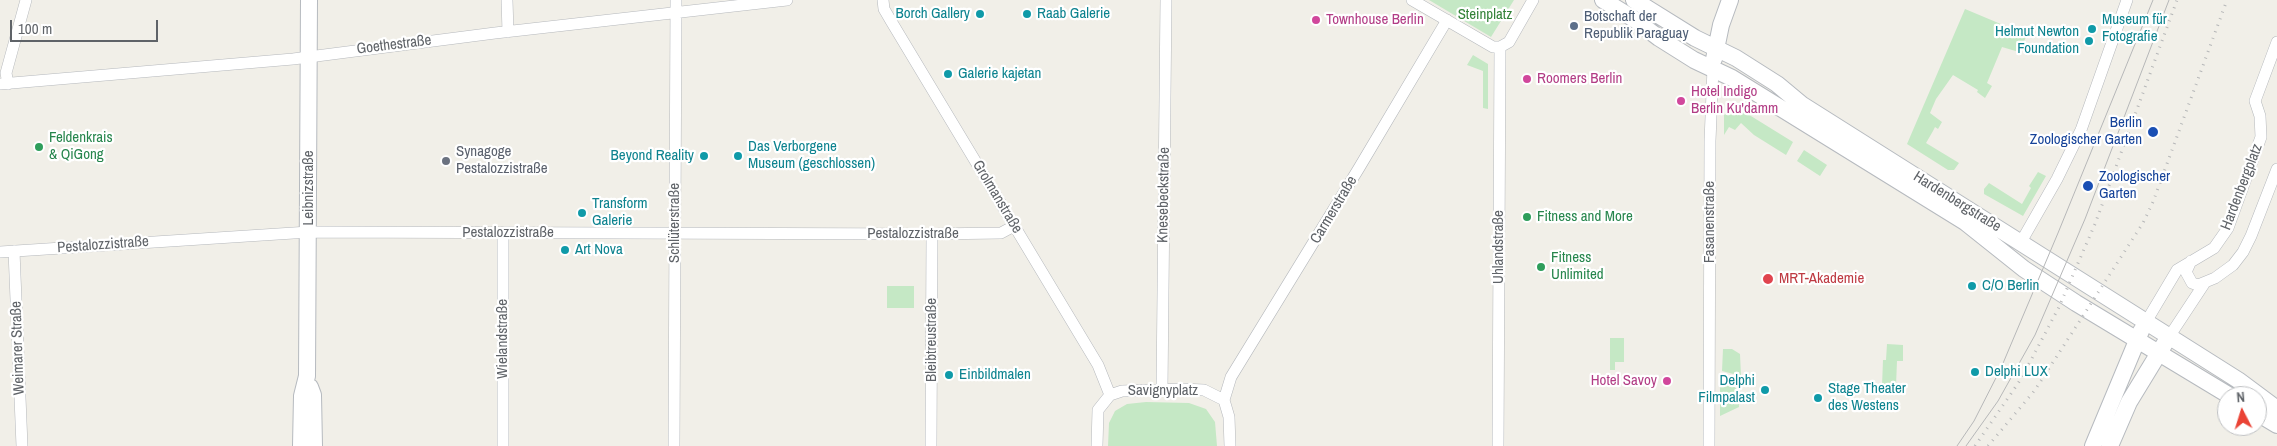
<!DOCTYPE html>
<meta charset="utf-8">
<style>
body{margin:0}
#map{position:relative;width:2277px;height:446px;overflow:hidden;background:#f1efe8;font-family:"Archivo Narrow",sans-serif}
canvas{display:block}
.north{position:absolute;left:2217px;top:386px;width:50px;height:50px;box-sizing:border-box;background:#fff;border:1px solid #bfc1c3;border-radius:50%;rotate:355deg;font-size:14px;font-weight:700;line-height:20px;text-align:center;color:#5f6368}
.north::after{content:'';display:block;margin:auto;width:18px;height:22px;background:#ea4335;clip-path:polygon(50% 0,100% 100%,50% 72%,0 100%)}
.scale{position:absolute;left:10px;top:20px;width:148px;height:22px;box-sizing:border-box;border:2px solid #5f6368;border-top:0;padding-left:6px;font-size:15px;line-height:18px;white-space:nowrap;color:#5f6368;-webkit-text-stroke:4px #fff;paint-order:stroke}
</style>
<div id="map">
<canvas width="2277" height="446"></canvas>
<div class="north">N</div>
<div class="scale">100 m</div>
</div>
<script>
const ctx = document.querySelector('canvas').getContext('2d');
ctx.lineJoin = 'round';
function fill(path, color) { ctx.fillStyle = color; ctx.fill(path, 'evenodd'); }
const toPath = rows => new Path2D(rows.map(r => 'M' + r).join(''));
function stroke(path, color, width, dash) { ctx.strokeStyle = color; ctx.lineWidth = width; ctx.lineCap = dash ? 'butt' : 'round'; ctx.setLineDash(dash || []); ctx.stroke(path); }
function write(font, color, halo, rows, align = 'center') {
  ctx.font = font + ' "Archivo Narrow",sans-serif'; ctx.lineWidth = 4.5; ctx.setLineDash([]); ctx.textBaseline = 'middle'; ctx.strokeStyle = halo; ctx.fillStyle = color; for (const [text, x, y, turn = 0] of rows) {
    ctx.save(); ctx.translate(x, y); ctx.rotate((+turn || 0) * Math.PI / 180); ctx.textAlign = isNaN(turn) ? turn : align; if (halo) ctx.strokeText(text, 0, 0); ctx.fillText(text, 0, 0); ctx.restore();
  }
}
fill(toPath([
 [1429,0,1514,0,1491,37],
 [1965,9,2027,35,2019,52,2002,47,1987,83,1992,86,1985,98,1977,92,1978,90,1953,75,1936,99,1930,113,1942,122,1938,129,1935,127,1933,131,1926,143,1959,163,1954,170,1948,170,1907,144],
 [1473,55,1488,64,1488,109,1483,108,1483,71,1467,65],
 [1738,108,1793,142,1786,155,1754,135,1741,123,1735,130,1729,127,1724,135,1724,115],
 [1804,150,1827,165,1820,176,1797,161],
 [2038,172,2046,176,2023,216,1984,194,1984,189,1989,183,2022,204,2031,188,2029,186],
 [887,286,914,286,914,308,887,308],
 [1610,338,1624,338,1624,362,1615,362,1615,370,1610,370],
 [1887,344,1903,345,1903,361,1897,361,1896,386,1882,386,1883,360,1886,360],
 [1723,349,1732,349,1740,354,1741,376,1722,371],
 [1720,384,1733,386,1738,390,1739,407,1720,416],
 [1146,402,1189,403,1206,409,1215,422,1217,446,1108,446,1109,423,1115,411,1127,404]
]), '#c5e8c5');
const street = toPath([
 [507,0,508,32],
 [883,0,884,9,891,21,1098,365,1110,395],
 [1412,0,1493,47,1500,47,1509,42,1533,0],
 [0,84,293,59,495,33,787,0],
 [8,84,6,73,26,0],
 [2021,242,2057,179,2081,130,2127,0],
 [14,251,22,446],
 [0,252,309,232,932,234,1001,233,1014,226],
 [2191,261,2186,272,2192,283,2198,285,2215,278,2233,265,2243,252,2251,236,2277,169],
 [2146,322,2177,270,2214,248,2228,228,2261,137,2260,116,2255,101,2277,42],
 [2169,337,2204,284],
 [1162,390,1166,0],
 [1224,400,1231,377,1359,168,1447,20],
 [503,446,503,233],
 [674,446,676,0],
 [931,446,932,234],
 [1097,446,1098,410,1110,395,1122,391,1182,389,1204,390,1224,400,1229,417,1230,446],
 [1498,446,1500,47],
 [1709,446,1710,141,1713,68]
]);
const secondary = toPath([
 [1603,0,1634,19,1659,38,1694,60,1732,78,1965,222,2024,269,2076,303,2230,396],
 [1634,0,1695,38,1736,58,1777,84,1801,104,2238,380,2277,409],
 [1714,59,1721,25,1730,0],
 [310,387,313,395,314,446],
 [2257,413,2277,425],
 [301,446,302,396,307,376,309,0],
 [2093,446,2141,331],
 [2110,446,2129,402,2165,343]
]);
stroke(street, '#b5b8bc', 12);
stroke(secondary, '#b6babf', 18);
stroke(street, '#fff', 11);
stroke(secondary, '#fff', 16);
stroke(toPath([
 [1957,446,1974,421,2001,368,2058,233,2153,0],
 [1966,446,1998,401,2035,335,2085,219,2169,0]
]), '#b6b7b8', 1);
stroke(toPath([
 [1975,446,2021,379,2059,307,2095,224,2177,0],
 [1988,446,2035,390,2143,223,2153,202,2227,0]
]), '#b6b7b8', 3, [1, 6]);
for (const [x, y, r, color] of [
 [980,14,5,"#0f9aa8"],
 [1027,14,5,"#0f9aa8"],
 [1316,20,5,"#d1479c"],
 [1574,26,5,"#5c6f8a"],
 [2092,29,5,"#0f9aa8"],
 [2089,41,5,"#0f9aa8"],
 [948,74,5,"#0f9aa8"],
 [1527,79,5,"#d1479c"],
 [1681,101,5,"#d1479c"],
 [2153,132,6,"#1a4fb4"],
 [39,147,5,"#2e9e5b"],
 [704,156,5,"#0f9aa8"],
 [738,156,5,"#0f9aa8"],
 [446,161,5,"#6b7280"],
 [2088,186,6,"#1a4fb4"],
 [582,213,5,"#0f9aa8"],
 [1527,217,5,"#2e9e5b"],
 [565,250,5,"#0f9aa8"],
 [1541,267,5,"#2e9e5b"],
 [1768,279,6,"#e0444e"],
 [1972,286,5,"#0f9aa8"],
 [1975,372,5,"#0f9aa8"],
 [949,375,5,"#0f9aa8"],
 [1667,381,5,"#d1479c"],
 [1765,390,5,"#0f9aa8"],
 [1818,398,5,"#0f9aa8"]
]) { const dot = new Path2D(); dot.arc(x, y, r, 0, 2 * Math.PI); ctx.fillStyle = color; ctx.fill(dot); stroke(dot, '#fff', 2); }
write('15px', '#0d838f', '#fff', [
 ["Borch Gallery",970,14,"right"],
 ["Raab Galerie",1037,14],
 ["Museum für",2102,20],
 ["Fotografie",2102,37],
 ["Helmut Newton",2079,32,"right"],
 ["Foundation",2079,49,"right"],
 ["Galerie kajetan",958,74],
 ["Das Verborgene",748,147],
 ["Museum (geschlossen)",748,164],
 ["Beyond Reality",694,156,"right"],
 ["Transform",592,204],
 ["Galerie",592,221],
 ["Art Nova",575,250],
 ["C/O Berlin",1982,286],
 ["Delphi LUX",1985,372],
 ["Einbildmalen",959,375],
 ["Delphi",1755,381,"right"],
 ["Filmpalast",1755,398,"right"],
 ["Stage Theater",1828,389],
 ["des Westens",1828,406]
], 'left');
write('15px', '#348238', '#fff', [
 ["Steinplatz",1485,15]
]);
write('15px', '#4e5e75', '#fff', [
 ["Botschaft der",1584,17],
 ["Republik Paraguay",1584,34]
], 'left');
write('15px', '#b23c85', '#fff', [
 ["Townhouse Berlin",1326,20],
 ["Roomers Berlin",1537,79],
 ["Hotel Indigo",1691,92],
 ["Berlin Ku'damm",1691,109],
 ["Hotel Savoy",1657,381,"right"]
], 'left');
write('15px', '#5f6368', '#fff', [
 ["Goethestraße",394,45,-7],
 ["Hardenbergplatz",2242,187,-69],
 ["Leibnizstraße",309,188,-90],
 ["Knesebeckstraße",1164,195,-89],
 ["Grolmanstraße",997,197,59],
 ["Hardenbergstraße",1957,202,32],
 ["Carmerstraße",1334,210,-59],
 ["Fasanenstraße",1710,222,-90],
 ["Schlüterstraße",675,223,-90],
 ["Pestalozzistraße",508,233],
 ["Pestalozzistraße",913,234],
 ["Pestalozzistraße",103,245,-4],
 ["Uhlandstraße",1499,247,-90],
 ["Wielandstraße",503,339,-90],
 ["Bleibtreustraße",932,340,-90],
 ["Weimarer Straße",18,348,-92],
 ["Savignyplatz",1163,391]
]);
write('15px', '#164399', '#fff', [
 ["Berlin",2142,123],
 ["Zoologischer Garten",2142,140],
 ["Zoologischer",2099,177,"left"],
 ["Garten",2099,194,"left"]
], 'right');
write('15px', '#27864d', '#fff', [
 ["Feldenkrais",49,138],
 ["& QiGong",49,155],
 ["Fitness and More",1537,217],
 ["Fitness",1551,258],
 ["Unlimited",1551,275]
], 'left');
write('15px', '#5b616d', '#fff', [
 ["Synagoge",456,152],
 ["Pestalozzistraße",456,169]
], 'left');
write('15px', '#be3a42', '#fff', [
 ["MRT-Akademie",1779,279]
], 'left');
</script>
